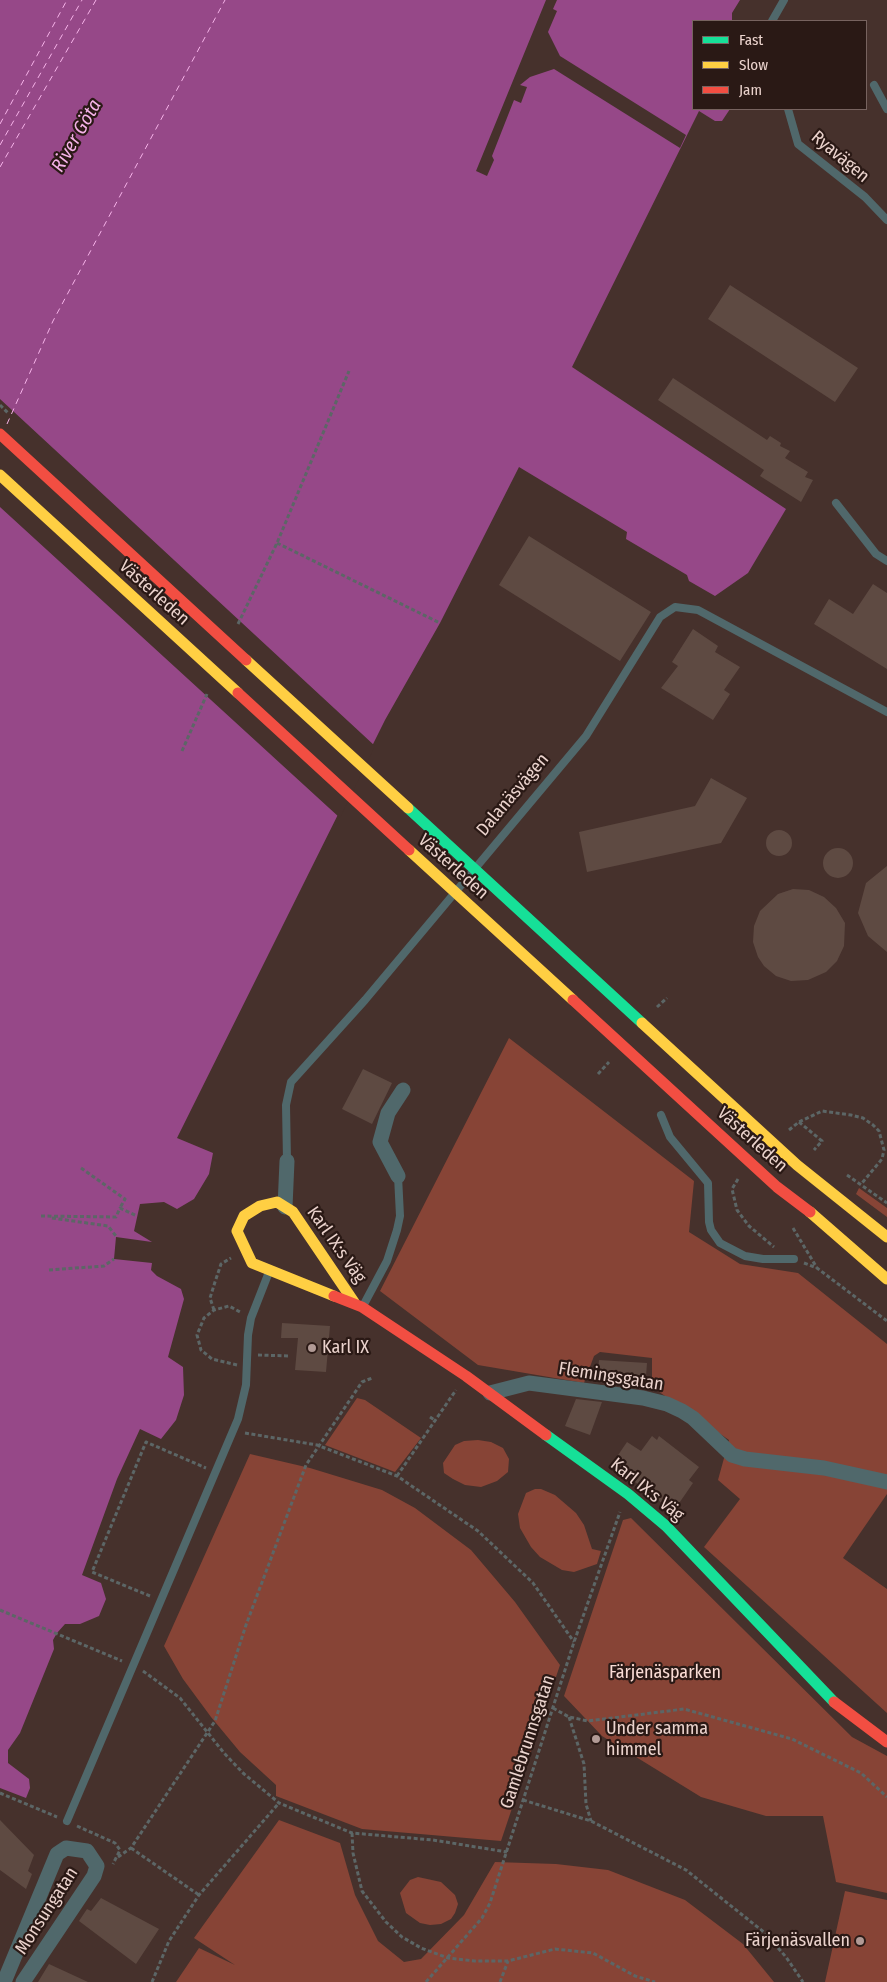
<!DOCTYPE html>
<meta charset="utf-8">
<style>
body{margin:0}
#map{position:relative;width:887px;height:1982px;overflow:hidden;background:#46312c;font-family:"Fira Sans Condensed",sans-serif}
canvas{display:block}
.legend{position:absolute;left:692px;top:20px;width:175px;height:90px;box-sizing:border-box;background:#2a1915;border:1px solid #77635f;margin:0;padding:6px 9px;list-style:none;font-size:15px;color:#ebd3cd}
.legend li{display:flex;align-items:center;gap:10px;height:25px}
.legend b{width:25px;border:1px solid #77635f}
</style>
<div id="map">
<canvas width="887" height="1982"></canvas>
<ul class="legend">
<li><b style="height:6px;background:#16e098"></b>Fast</li>
<li><b style="height:6px;background:#ffcf43"></b>Slow</li>
<li><b style="height:6px;background:#f24e42"></b>Jam</li>
</ul>
</div>
<script>
const ctx = document.querySelector('canvas').getContext('2d');
ctx.lineJoin = 'round';
function fill(path, color) { ctx.fillStyle = color; ctx.fill(path, 'evenodd'); }
const toPath = rows => new Path2D(rows.map(r => 'M' + r).join(''));
function stroke(path, color, width, dash) { ctx.strokeStyle = color; ctx.lineWidth = width; ctx.lineCap = dash ? 'butt' : 'round'; ctx.setLineDash(dash || []); ctx.stroke(path); }
function write(font, color, halo, rows, align = 'center') {
  ctx.font = font + ' "Fira Sans Condensed",sans-serif'; ctx.lineWidth = 4.5; ctx.setLineDash([]); ctx.textBaseline = 'middle'; ctx.strokeStyle = halo; ctx.fillStyle = color; for (const [text, x, y, turn = 0] of rows) {
    ctx.save(); ctx.translate(x, y); ctx.rotate((+turn || 0) * Math.PI / 180); ctx.textAlign = isNaN(turn) ? turn : align; if (halo) ctx.strokeText(text, 0, 0); ctx.fillText(text, 0, 0); ctx.restore();
  }
}
fill(toPath([
 [509,1038,694,1181,689,1232,740,1264,798,1273,887,1344,887,1494,843,1558,887,1589,887,1713,704,1547,740,1499,718,1480,729,1440,652,1387,652,1358,600,1352,594,1356,584,1383,478,1365,380,1291],
 [859,1188,887,1208,887,1217,856,1194],
 [357,1398,365,1400,421,1438,395,1472,325,1445],
 [478,1440,491,1442,503,1448,509,1459,508,1472,497,1481,481,1487,465,1485,453,1479,444,1473,443,1463,455,1445,464,1441],
 [250,1454,310,1468,382,1490,415,1508,471,1550,515,1602,560,1665,501,1841,362,1829,276,1796,276,1785,240,1752,211,1717,183,1679,164,1646],
 [535,1489,541,1489,555,1495,576,1513,584,1525,592,1549,601,1551,597,1564,574,1572,562,1570,540,1557,531,1547,520,1528,518,1514,526,1493],
 [631,1518,852,1737,887,1756,887,1893,836,1882,823,1816,766,1816,701,1797,602,1736,564,1696,623,1520],
 [279,1820,340,1843,355,1895,378,1941,404,1962,421,1959,464,1915,495,1862,556,1864,608,1870,685,1900,743,1944,774,1982,176,1982,199,1948,235,1965,194,1938],
 [418,1877,441,1882,455,1895,458,1904,455,1913,451,1919,441,1924,430,1925,420,1923,406,1913,400,1893,410,1880],
 [845,1891,887,1900,887,1982,825,1982]
]), '#874436');
fill(toPath([
 [0,0,740,0,732,13,732,21,693,21,693,109,730,109,722,121,715,121,699,111,572,367,786,509,748,573,715,596,689,581,687,575,626,539,627,532,519,467,440,623,385,720,177,1138,213,1153,209,1174,194,1199,177,1209,164,1202,140,1204,134,1231,152,1242,116,1237,114,1259,152,1263,151,1270,157,1276,181,1289,184,1299,168,1357,183,1367,184,1395,176,1420,161,1439,140,1429,117,1479,82,1575,101,1583,106,1599,99,1616,80,1624,65,1624,57,1633,53,1640,54,1649,20,1733,8,1750,8,1763,29,1779,30,1788,26,1798,0,1788]
]), '#964888');
fill(toPath([
 [546,0,557,0,553,9,557,11,548,32,560,56,686,135,680,148,554,69,530,77,520,85,527,87,521,103,514,100,492,156,494,160,487,176,476,171],
 [0,399,375,746,340,818,0,507]
]), '#46312c');
stroke(toPath([
 [0,124,67,0],
 [0,145,82,0],
 [0,167,96,0],
 [7,424,53,321,225,0]
]), '#f6b3e9', 1, [6, 5]);
fill(toPath([
 [730,285,858,368,835,402,708,319],
 [673,378,767,440,770,436,781,443,780,446,790,451,785,458,808,472,805,477,813,480,801,502,760,476,764,470,658,400],
 [529,536,651,612,620,661,499,585],
 [873,584,887,593,887,669,814,624,829,599,853,614],
 [693,629,718,646,715,652,740,667,724,690,730,694,713,720,661,688,678,666,672,662],
 [711,778,747,798,721,843,587,872,579,832,695,806],
 '766 843a13 13 0 1 1 26 0a13 13 0 1 1-26 0Z',
 '823 863a15 15 0 1 1 30 0a15 15 0 1 1-30 0Z',
 [887,866,887,952,868,936,858,913,866,883],
 [793,889,809,890,824,897,836,908,845,923,844,946,837,961,826,972,808,980,791,981,776,976,764,966,758,957,753,942,754,926,760,911,778,894],
 [363,1069,392,1083,372,1124,342,1109],
 [282,1323,330,1326,326,1372,295,1370,298,1338,281,1338],
 [599,1360,647,1363,645,1389,597,1382],
 [576,1399,602,1402,590,1435,565,1426],
 [652,1436,657,1440,659,1436,699,1467,689,1480,693,1483,673,1512,625,1474,627,1471,614,1461,627,1442,641,1451],
 [0,1820,34,1855,28,1871,32,1874,26,1889,0,1870],
 [101,1898,159,1929,136,1964,79,1921,87,1909,91,1911],
 [49,1964,88,1982,38,1982]
]), '#5e4a42');
stroke(toPath([
 [0,405,9,414],
 [277,543,440,623],
 [238,624,277,543,349,371],
 [182,751,207,694],
 [657,1007,667,998],
 [598,1074,609,1062],
 [799,1122,822,1141,814,1150],
 [789,1130,799,1122,822,1111,851,1115,863,1118,873,1125,879,1131,884,1150,882,1159,862,1183],
 [81,1168,125,1199,120,1208],
 [847,1175,887,1203],
 [738,1179,732,1189,737,1210,749,1226,774,1247],
 [41,1216,116,1217,120,1208,137,1216],
 [52,1218,108,1226,116,1236],
 [793,1228,817,1268],
 [804,1263,817,1268,887,1321],
 [49,1270,104,1266,114,1259],
 [214,1310,210,1298,215,1282,221,1264,231,1258],
 [258,1355,290,1356],
 [237,1365,212,1359,201,1350,197,1335,204,1318,214,1310,229,1306,242,1313],
 [430,1417,436,1421],
 [245,1433,317,1445,397,1476,478,1531,533,1583,574,1642],
 [397,1476,456,1390],
 [150,1596,92,1572,146,1442,206,1468],
 [0,1610,122,1661],
 [143,1671,180,1698,224,1753,243,1773,279,1803,352,1833,433,1840,507,1852],
 [553,1708,569,1717,588,1721,684,1709,792,1739,861,1773,887,1797],
 [569,1717,584,1764,586,1804,591,1821],
 [0,1793,57,1817],
 [523,1800,591,1821,686,1870,765,1933,786,1957,803,1982],
 [77,1826,115,1843,120,1850,113,1864],
 [352,1833,353,1853,362,1891,386,1922,402,1937,421,1948,448,1958,475,1961,508,1961,555,1949,593,1953,635,1976,655,1982],
 [131,1848,199,1895],
 [118,1857,131,1848,215,1721,246,1625,306,1465,362,1382,372,1378],
 [152,1982,169,1941,199,1895,279,1803],
 [426,1982,482,1918,490,1903,574,1642,620,1512],
 [500,1982,508,1961]
]), '#5c6666', 3, [4, 2.5]);
stroke(toPath([
 [772,21,784,0],
 [874,85,887,109],
 [788,109,798,144,865,197,887,220],
 [836,503,876,554,887,561],
 [661,1115,670,1137,708,1183,709,1222,711,1230,720,1243,745,1256,763,1259,794,1259],
 [287,1161,286,1105,291,1082,365,1000,586,736,660,617,675,607,698,610,887,712],
 [363,1306,387,1261,397,1230,400,1216,398,1176],
 [67,1821,238,1419,246,1385,248,1335,251,1318,269,1272]
]), '#50686b', 8);
stroke(toPath([
 [398,1176,380,1142,388,1113,403,1090],
 [285,1207,287,1161],
 [490,1393,529,1383,643,1398,667,1404,682,1411,693,1418,732,1455,745,1459,824,1468,887,1482],
 [4,1982,57,1854,66,1848,87,1851,97,1866,94,1876,23,1982]
]), '#50686b', 15);
stroke(toPath([
 [408,808,642,1023],
 [546,1435,628,1494,666,1526,834,1702]
]), '#16e098', 11);
stroke(toPath([
 [0,475,238,693],
 [246,660,408,808],
 [409,850,573,1000],
 [642,1023,797,1165,887,1237],
 [810,1212,887,1279],
 [334,1296,252,1263,237,1231,244,1216,260,1206,277,1202,293,1212,354,1302]
]), '#ffcf43', 11);
stroke(toPath([
 [0,434,246,660],
 [238,693,409,850],
 [573,1000,777,1187,810,1212],
 [334,1296,362,1307,466,1376,546,1435],
 [834,1702,887,1742]
]), '#f24e42', 11);
for (const [x, y, r, color] of [
 [312,1348,5,"#b19a95"],
 [596,1739,5,"#b19a95"],
 [860,1941,5,"#b19a95"]
]) { const dot = new Path2D(); dot.arc(x, y, r, 0, 2 * Math.PI); ctx.fillStyle = color; ctx.fill(dot); stroke(dot, '#2a1915', 2); }
write('18px', '#ebd3cd', '#2a1915', [
 ["Ryavägen",840,157,40],
 ["Västerleden",154,593,42],
 ["Dalanäsvägen",513,795,-50],
 ["Västerleden",453,867,42],
 ["Västerleden",752,1140,42],
 ["Karl IX:s Väg",336,1245,55],
 ["Flemingsgatan",611,1377,9],
 ["Karl IX:s Väg",647,1490,39],
 ["Gamlebrunnsgatan",528,1742,-72],
 ["Monsungatan",47,1911,-57]
]);
write('18px', '#ebd3cd', '#2a1915', [
 ["Karl IX",322,1348],
 ["Under samma",606,1729],
 ["himmel",606,1750],
 ["Färjenäsvallen",850,1941,"right"]
], 'left');
write('18px', '#fadcd5', '#2a1915', [
 ["Färjenäsparken",665,1673]
]);
write('italic 19px', '#f6b3e9', '#2a1915', [
 ["River Göta",77,136,-60]
]);
</script>
